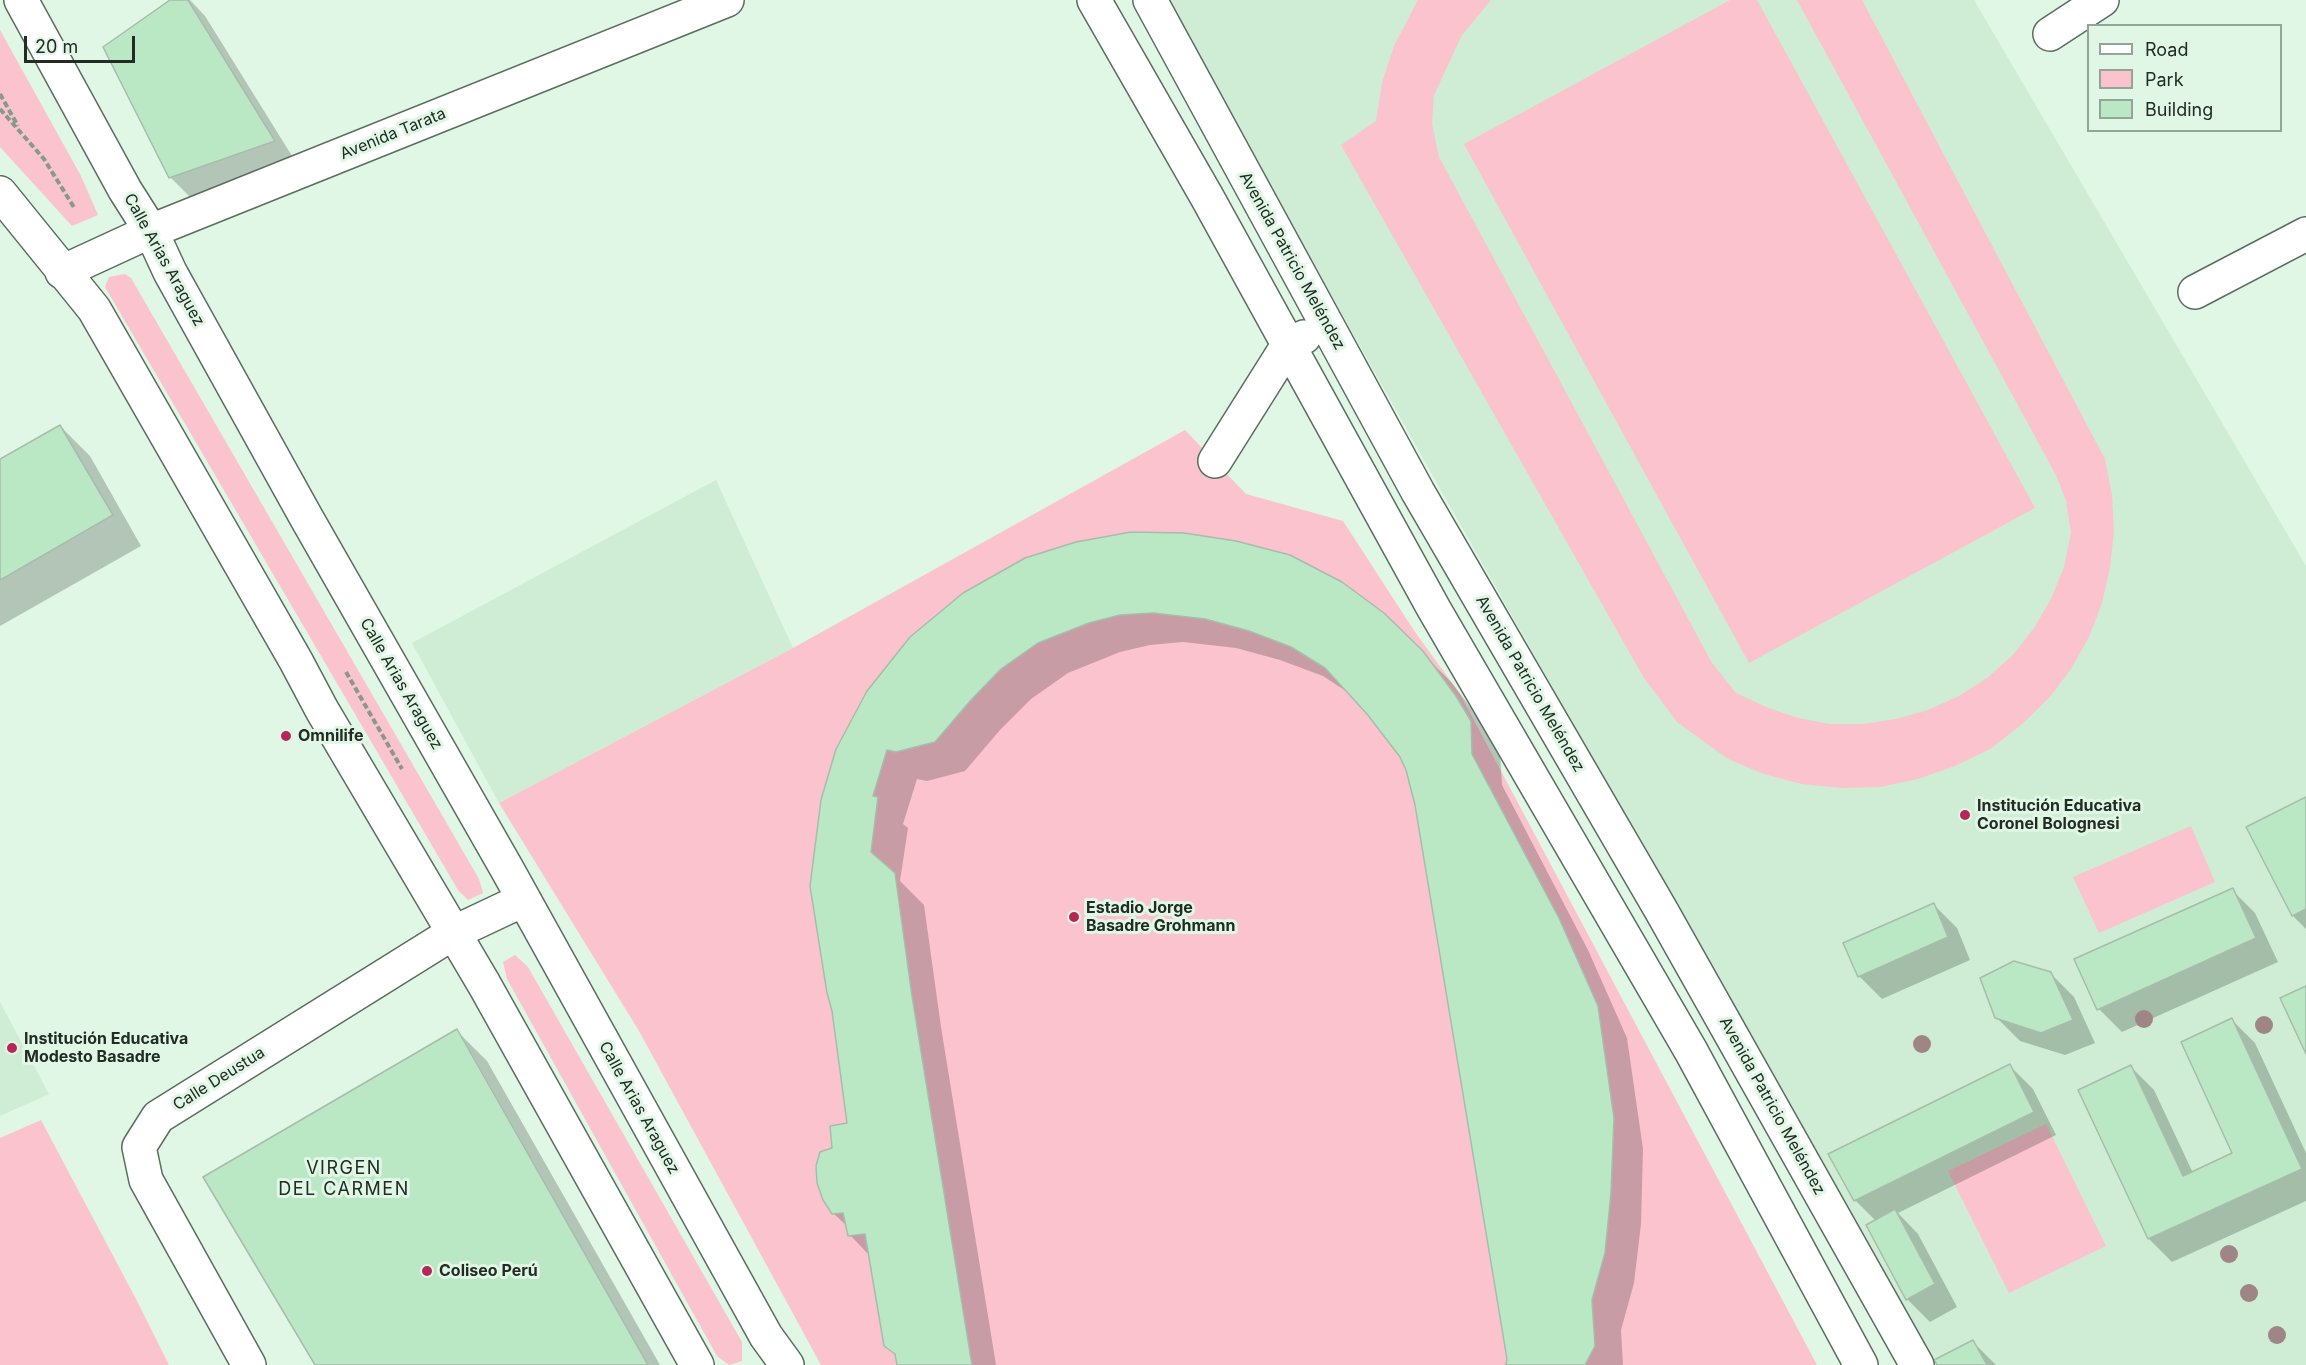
<!DOCTYPE html>
<meta charset="utf-8">
<style>
body{margin:0}
#map{position:relative;width:2306px;height:1365px;overflow:hidden;background:#dff7e4;font-family:Inter,sans-serif}
canvas{display:block}
.legend{position:absolute;left:2087px;top:24px;width:195px;height:108px;box-sizing:border-box;background:#dff7e4;border:2px solid #93a597;margin:0;padding:8px 10px;list-style:none;font-size:18px;color:#222b24}
.legend li{display:flex;align-items:center;gap:12px;height:30px}
.legend b{width:30px;border:2px solid #93a597}
.scale{position:absolute;left:24px;top:36px;width:111px;height:27px;box-sizing:border-box;border:3px solid #222b24;border-top:0;padding-left:8px;font-size:18px;line-height:21px;white-space:nowrap;color:#222b24;-webkit-text-stroke:4px #dff7e4;paint-order:stroke}
</style>
<div id="map">
<canvas width="2306" height="1365"></canvas>
<ul class="legend">
<li><b style="height:8px;background:#fff"></b>Road</li>
<li><b style="height:16px;background:#fbc3cd"></b>Park</li>
<li><b style="height:16px;background:#bae7c4"></b>Building</li>
</ul>
<div class="scale">20 m</div>
</div>
<script>
const ctx = document.querySelector('canvas').getContext('2d');
ctx.lineJoin = 'round';
function fill(path, color) { ctx.fillStyle = color; ctx.fill(path, 'evenodd'); }
const toPath = rows => new Path2D(rows.map(r => 'M' + r).join(''));
function stroke(path, color, width, dash) { ctx.strokeStyle = color; ctx.lineWidth = width; ctx.lineCap = dash ? 'butt' : 'round'; ctx.setLineDash(dash || []); ctx.stroke(path); }
function write(font, color, halo, rows, align = 'center') {
  ctx.font = font + ' Inter,sans-serif'; ctx.lineWidth = 6; ctx.setLineDash([]); ctx.textBaseline = 'middle'; ctx.strokeStyle = halo; ctx.fillStyle = color; for (const [text, x, y, turn = 0] of rows) {
    ctx.save(); ctx.translate(x, y); ctx.rotate((+turn || 0) * Math.PI / 180); ctx.textAlign = isNaN(turn) ? turn : align; if (halo) ctx.strokeText(text, 0, 0); ctx.fillText(text, 0, 0); ctx.restore();
  }
}
fill(toPath([
 [1166,0,1974,0,2306,566,2306,1365,1937,1365,1452,510],
 [716,480,793,648,499,803,412,643],
 [0,1002,49,1094,0,1116]
]), '#ceedd4');
fill(toPath([
 [1418,0,1491,0,1462,35,1434,95,1432,124,1439,157,1712,663,1736,693,1766,707,1798,718,1830,724,1863,724,1896,719,1928,710,1959,696,1987,678,2013,655,2034,628,2051,599,2064,567,2071,533,2066,501,2056,475,1797,0,1862,0,2105,459,2112,495,2114,531,2110,568,2102,603,2089,637,2071,669,2049,698,2021,725,1990,749,1955,766,1918,779,1880,787,1841,788,1802,784,1764,774,1728,759,1677,722,1644,678,1341,145,1376,121,1382,83,1394,46],
 [1730,0,1757,0,2035,508,1749,663,1464,144],
 [0,30,81,176,98,215,72,226,0,147],
 [125,274,131,278,479,879,483,893,468,900,458,890,105,287,109,277],
 [1185,430,1246,494,1343,521,1415,632,1460,694,1817,1365,821,1365,639,1031,499,803,793,648],
 [2191,826,2215,882,2099,933,2073,877],
 [515,955,528,967,742,1342,742,1361,729,1365,717,1356,507,979,503,962],
 [41,1120,136,1299,169,1365,0,1365,0,1138],
 [2046,1124,2106,1246,2009,1293,1948,1171]
]), '#fbc3cd');
fill(toPath([
 [172,0,190,0,205,16,297,164,193,200,170,177],
 [60,426,90,456,141,546,0,626,0,460],
 [964,594,1383,614,1452,683,1486,728,1500,753,1502,785,1588,950,1627,1038,1643,1149,1641,1224,1634,1283,1621,1330,1623,1365,1508,1365,1417,805,1408,769,1401,756,1368,713,1352,695,1323,676,1280,660,1236,648,1183,642,1150,645,1120,652,1068,673,1031,699,1000,730,965,771,927,781,917,779,903,824,908,828,900,881,924,905,941,1027,996,1365,899,1365,897,1357,885,1345,870,1256,850,1235,848,1227,833,1213,834,1149,849,1124,834,1011,812,886],
 [2306,799,2306,929,2293,916,2248,828],
 [2232,890,2255,913,2278,962,2122,1032,2099,1009,2076,960],
 [1934,905,1957,928,1970,960,1882,999,1859,976],
 [2051,974,2074,997,2095,1043,2065,1055,2020,1041,1996,1017],
 [2232,1020,2255,1043,2306,1153,2306,1201,2172,1262,2149,1239,2080,1090,2131,1067,2154,1090,2193,1173,2234,1154],
 [457,1031,487,1061,660,1365,317,1365],
 [2010,1066,2033,1089,2056,1135,1898,1213,1918,1234,1957,1307,1930,1322,1907,1299,1876,1221,1855,1200],
 [1973,1342,1996,1365,1939,1365]
]), '#0003');
const building = toPath([
 [170,0,188,0,275,141,169,178,103,47,170,0],
 [60,425,113,515,0,580,0,459,60,425],
 [1131,532,1184,533,1236,541,1290,555,1342,582,1384,613,1423,651,1456,696,1471,721,1472,754,1559,918,1598,1006,1614,1118,1611,1193,1605,1253,1592,1300,1595,1346,1585,1365,1506,1365,1507,1359,1415,805,1406,770,1400,757,1367,714,1325,668,1291,647,1249,631,1205,619,1153,613,1120,615,1089,623,1038,643,1001,669,971,700,935,742,896,752,887,750,873,796,878,797,871,852,895,873,912,996,972,1365,897,1365,895,1354,884,1346,865,1234,848,1236,843,1213,832,1214,823,1200,817,1183,816,1166,820,1152,832,1148,830,1126,847,1123,832,1011,827,993,810,886,821,800,836,749,867,691,910,637,963,593,1025,558,1076,542,1131,532],
 [2306,797,2306,909,2292,916,2246,827,2306,797],
 [2233,888,2256,938,2097,1010,2074,959,2233,888],
 [1934,903,1948,937,1858,977,1843,943,1934,903],
 [2014,961,2051,972,2073,1020,2041,1033,1995,1018,1980,978,2014,961],
 [2306,986,2306,1054,2280,998,2306,986],
 [2232,1018,2302,1169,2148,1239,2078,1090,2131,1065,2183,1176,2232,1153,2181,1042,2232,1018],
 [457,1029,648,1365,315,1365,203,1177,457,1029],
 [2010,1064,2034,1112,1854,1201,1828,1154,2010,1064],
 [1895,1209,1935,1284,1906,1300,1866,1225,1895,1209],
 [1973,1340,1987,1365,1937,1365,1934,1360,1973,1340]
]);
fill(building, '#bae7c4');
stroke(building, '#a6bdab', 1.5);
const minor = toPath([
 [21,0,125,190,151,231,170,272,306,517,507,869,766,1336,787,1365],
 [1094,0,1207,197,1434,609,1691,1051,1861,1365],
 [1150,0,1418,492,1661,910,1917,1365],
 [2050,34,2102,0],
 [0,193,94,309,296,661,322,710,484,984,697,1365],
 [62,272,151,231,727,0],
 [2195,292,2306,234],
 [1215,461,1288,345,1304,337],
 [249,1365,146,1180,139,1147,158,1117,453,933,523,900]
]);
stroke(minor, '#596e5e', 36);
stroke(toPath([
 [0,94,18,126],
 [0,109,44,159,75,209],
 [346,672,402,769]
]), '#88998c', 4, [6, 3]);
stroke(minor, '#fff', 33);
ctx.fillStyle = '#9f8586';
for (const [x, y] of [
 [2144,1019],
 [2264,1025],
 [1922,1044],
 [2229,1254],
 [2249,1293],
 [2277,1335]
]) { ctx.beginPath(); ctx.arc(x, y, 9, 0, 2 * Math.PI); ctx.fill(); }
for (const [x, y, r, color] of [
 [286,736,6,"#b52758"],
 [1965,815,6,"#b52758"],
 [1074,917,6,"#b52758"],
 [12,1048,6,"#b52758"],
 [427,1271,6,"#b52758"]
]) { const dot = new Path2D(); dot.arc(x, y, r, 0, 2 * Math.PI); ctx.fillStyle = color; ctx.fill(dot); stroke(dot, '#dff7e4', 2); }
write('16px', '#222b24', '#dff7e4', [
 ["Avenida Tarata",393,134,-22],
 ["Calle Arias Araguez",164,260,61],
 ["Avenida Patricio Meléndez",1292,261,61],
 ["Calle Arias Araguez",401,684,60],
 ["Avenida Patricio Meléndez",1530,684,60],
 ["Calle Deustua",219,1079,-32],
 ["Avenida Patricio Meléndez",1772,1106,61],
 ["Calle Arias Araguez",639,1108,61]
]);
write('bold 16px', '#222b24', '#dff7e4', [
 ["Omnilife",298,736],
 ["Institución Educativa",1977,806],
 ["Coronel Bolognesi",1977,824],
 ["Estadio Jorge",1086,908],
 ["Basadre Grohmann",1086,926],
 ["Institución Educativa",24,1039],
 ["Modesto Basadre",24,1057],
 ["Coliseo Perú",439,1271]
], 'left');
ctx.letterSpacing = '1.5px';
write('18px', '#222b24', '#dff7e4', [
 ["VIRGEN",344,1169],
 ["DEL CARMEN",344,1190]
]);
ctx.letterSpacing = '0px';
</script>
